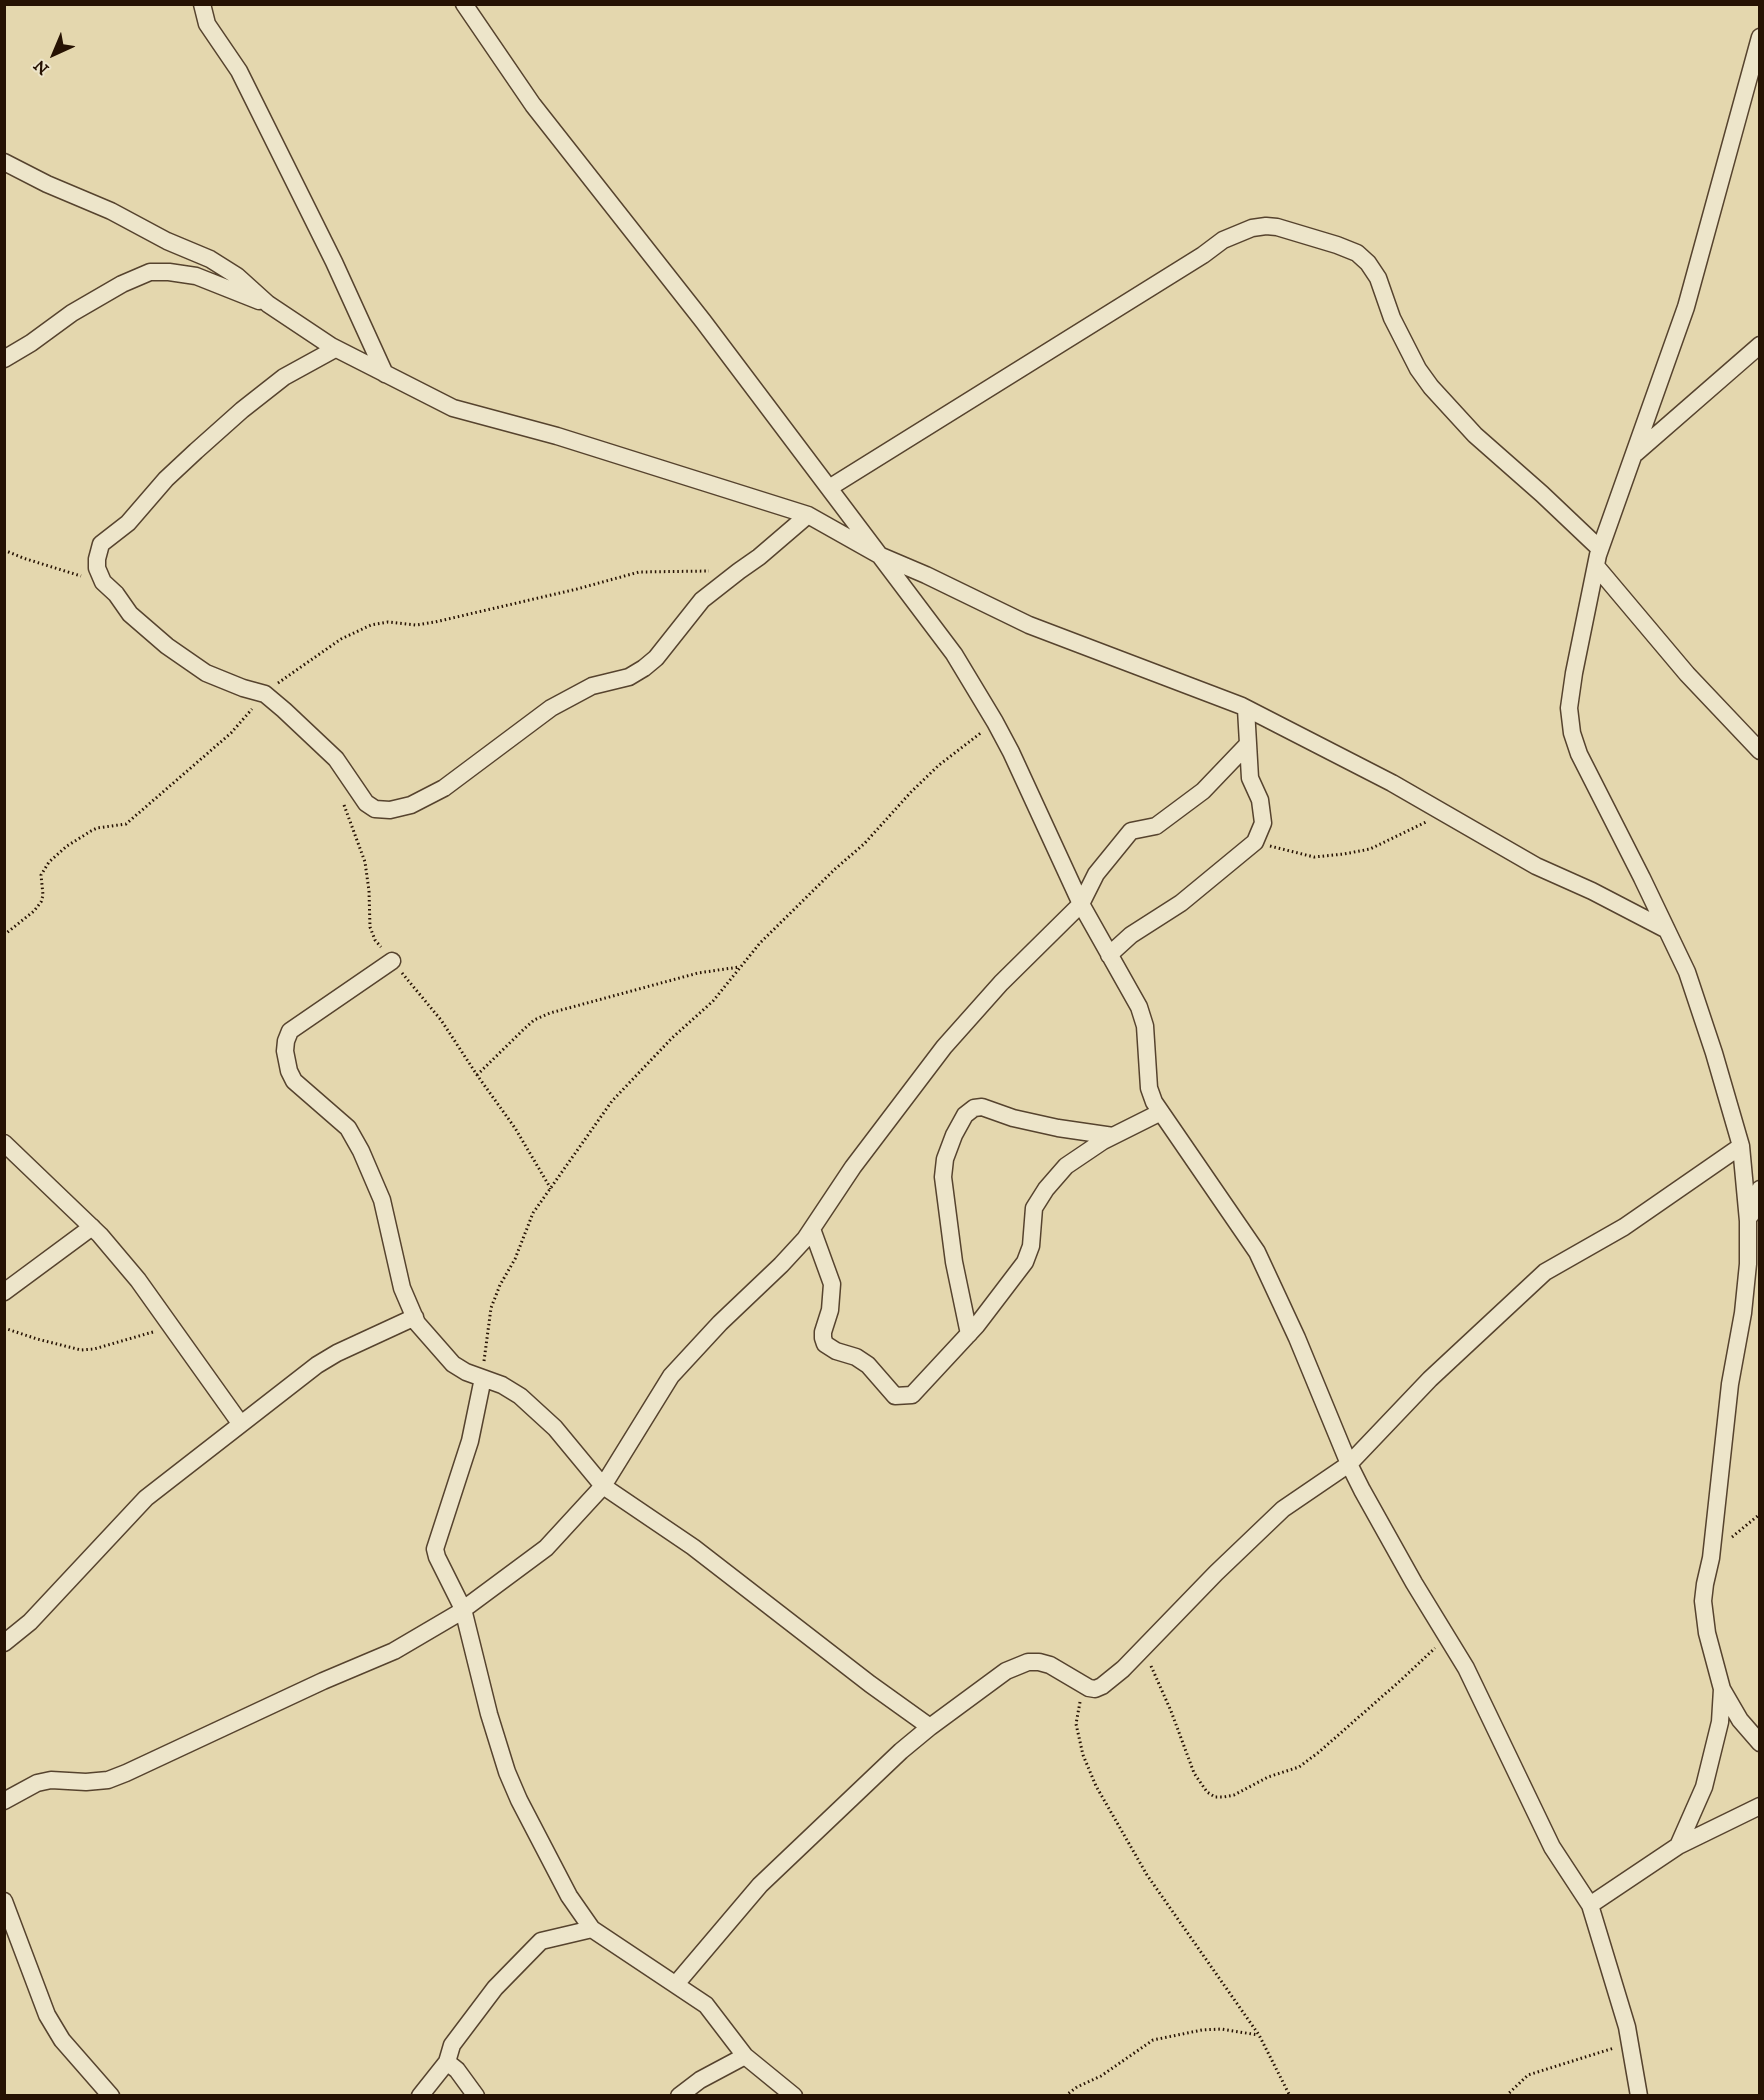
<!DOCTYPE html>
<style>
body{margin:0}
#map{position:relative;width:1764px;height:2100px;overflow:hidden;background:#e4d7ae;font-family:"IM FELL DW Pica",serif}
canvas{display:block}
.frame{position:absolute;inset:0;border:6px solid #261203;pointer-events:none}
.north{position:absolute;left:24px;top:24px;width:60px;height:60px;-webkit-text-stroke:4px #ede5ca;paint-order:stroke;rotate:224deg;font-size:16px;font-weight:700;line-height:24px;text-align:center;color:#261203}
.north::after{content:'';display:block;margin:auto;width:21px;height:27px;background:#261203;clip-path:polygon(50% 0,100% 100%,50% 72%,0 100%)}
</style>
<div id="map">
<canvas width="1764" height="2100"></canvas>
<div class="frame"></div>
<div class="north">N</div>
</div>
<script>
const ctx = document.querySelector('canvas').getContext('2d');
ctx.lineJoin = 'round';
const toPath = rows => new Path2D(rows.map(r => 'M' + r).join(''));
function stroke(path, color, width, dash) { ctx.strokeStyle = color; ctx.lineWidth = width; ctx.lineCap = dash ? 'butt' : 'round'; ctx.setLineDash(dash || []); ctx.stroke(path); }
const minor = toPath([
 [202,4,207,24,239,71,334,262,385,374],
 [464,4,533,105,703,321,954,654,995,722,1011,752,1081,904,1139,1007,1145,1026,1149,1088,1154,1102,1257,1252,1297,1338,1349,1464,1362,1490,1414,1583,1466,1668,1552,1847,1590,1905,1627,2027,1639,2096],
 [4,162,47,184,111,211,167,241,210,259,237,276,268,304,331,346,453,408,557,436,808,515,879,555,926,575,1029,625,1242,706,1392,783,1536,866,1592,891,1667,930],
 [335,349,284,377,242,410,196,451,166,479,128,523,101,544,97,559,97,568,103,582,116,594,130,614,167,646,206,673,243,688,265,694,284,710,336,759,366,803,375,809,390,810,411,805,444,788,551,708,592,686,629,677,644,668,656,658,702,600,739,571,759,557,808,515],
 [4,359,31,343,72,313,122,284,150,272,169,272,196,276,259,301],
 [1636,453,1760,345],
 [829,488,1203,255,1223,240,1252,228,1266,226,1277,227,1337,245,1357,253,1368,263,1378,278,1392,318,1418,369,1431,387,1475,435,1542,494,1600,549],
 [1596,566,1687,674,1760,751],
 [1109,955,1131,935,1181,903,1255,842,1263,823,1260,800,1250,778,1246,709],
 [392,961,290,1031,286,1041,285,1051,289,1071,294,1081,348,1128,361,1151,382,1200,402,1288,417,1323,453,1364,466,1372,502,1385,520,1396,555,1428,603,1486,693,1547,870,1684,930,1727],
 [4,1143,100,1235,138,1280,240,1423],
 [1751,1215,1760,1189],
 [812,1229,832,1284,830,1310,823,1332,823,1338,825,1344,836,1351,856,1357,868,1365,895,1396,912,1395,977,1325,1025,1262,1031,1246,1034,1208,1046,1189,1066,1166,1103,1141,1161,1112],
 [4,1292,92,1227],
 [969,1334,954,1262,943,1177,945,1159,954,1135,965,1115,974,1108,982,1107,1013,1118,1058,1128,1113,1136],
 [483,1378,470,1441,435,1549,437,1557,463,1609,489,1714,507,1772,519,1800,569,1896,592,1929,706,2005,745,2056,794,2096],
 [4,1643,30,1622,146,1498,317,1365,337,1353,415,1317],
 [1722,1689,1740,1720,1760,1743],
 [4,1801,37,1783,51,1780,86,1782,108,1780,126,1773,323,1681,394,1651,457,1614,546,1548,603,1486,671,1376,720,1323,781,1265,805,1239,853,1167,944,1047,1001,983,1081,904,1096,874,1131,831,1156,826,1203,791,1247,745],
 [1678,1846,1704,1787,1720,1722,1722,1689,1707,1633,1703,1601,1705,1584,1711,1558,1730,1384,1743,1313,1748,1264,1748,1221,1741,1146,1714,1053,1687,972,1642,878,1579,754,1572,733,1569,708,1574,673,1598,555,1686,307,1760,37],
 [4,1901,47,2015,62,2040,111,2096],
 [1590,1905,1678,1846,1760,1806],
 [676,1984,760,1885,901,1751,930,1727,1006,1671,1028,1662,1039,1662,1050,1665,1089,1688,1095,1689,1102,1686,1123,1669,1216,1573,1283,1509,1349,1464,1430,1379,1545,1272,1624,1227,1741,1146],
 [447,2062,457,2070,476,2096],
 [420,2096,447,2062,452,2045,495,1988,541,1941,592,1929],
 [679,2096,700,2080,745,2056]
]);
stroke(minor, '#56432e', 19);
stroke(toPath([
 [4,550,23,558,81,576],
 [278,683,341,639,371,625,388,622,416,625,435,622,577,589,639,572,709,571],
 [344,805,365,862,369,891,370,927,375,940,381,947],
 [1270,846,1314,857,1344,854,1370,849,1426,822],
 [4,935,34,911,41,902,43,895,41,875,49,862,67,846,91,831,97,828,126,824,231,733,252,709],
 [402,973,441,1020,477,1075,515,1128,551,1189],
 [477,1075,523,1030,534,1020,550,1013,698,973,739,967],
 [4,1328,37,1339,81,1350,94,1349,153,1332],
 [484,1361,491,1308,500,1285,515,1259,533,1213,612,1101,672,1038,713,1001,760,943,835,869,864,844,911,792,939,765,982,732],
 [1732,1537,1760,1514],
 [1151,1666,1171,1711,1194,1773,1207,1792,1215,1797,1224,1797,1234,1795,1268,1777,1299,1767,1319,1752,1401,1680,1435,1648],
 [1080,1702,1076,1724,1083,1755,1096,1786,1147,1875,1259,2035,1290,2096],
 [1065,2096,1077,2087,1101,2076,1153,2040,1202,2030,1221,2029,1258,2035],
 [1506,2096,1528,2075,1614,2048]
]), '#261203', 3, [1.5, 3]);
stroke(minor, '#ede5ca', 16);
</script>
